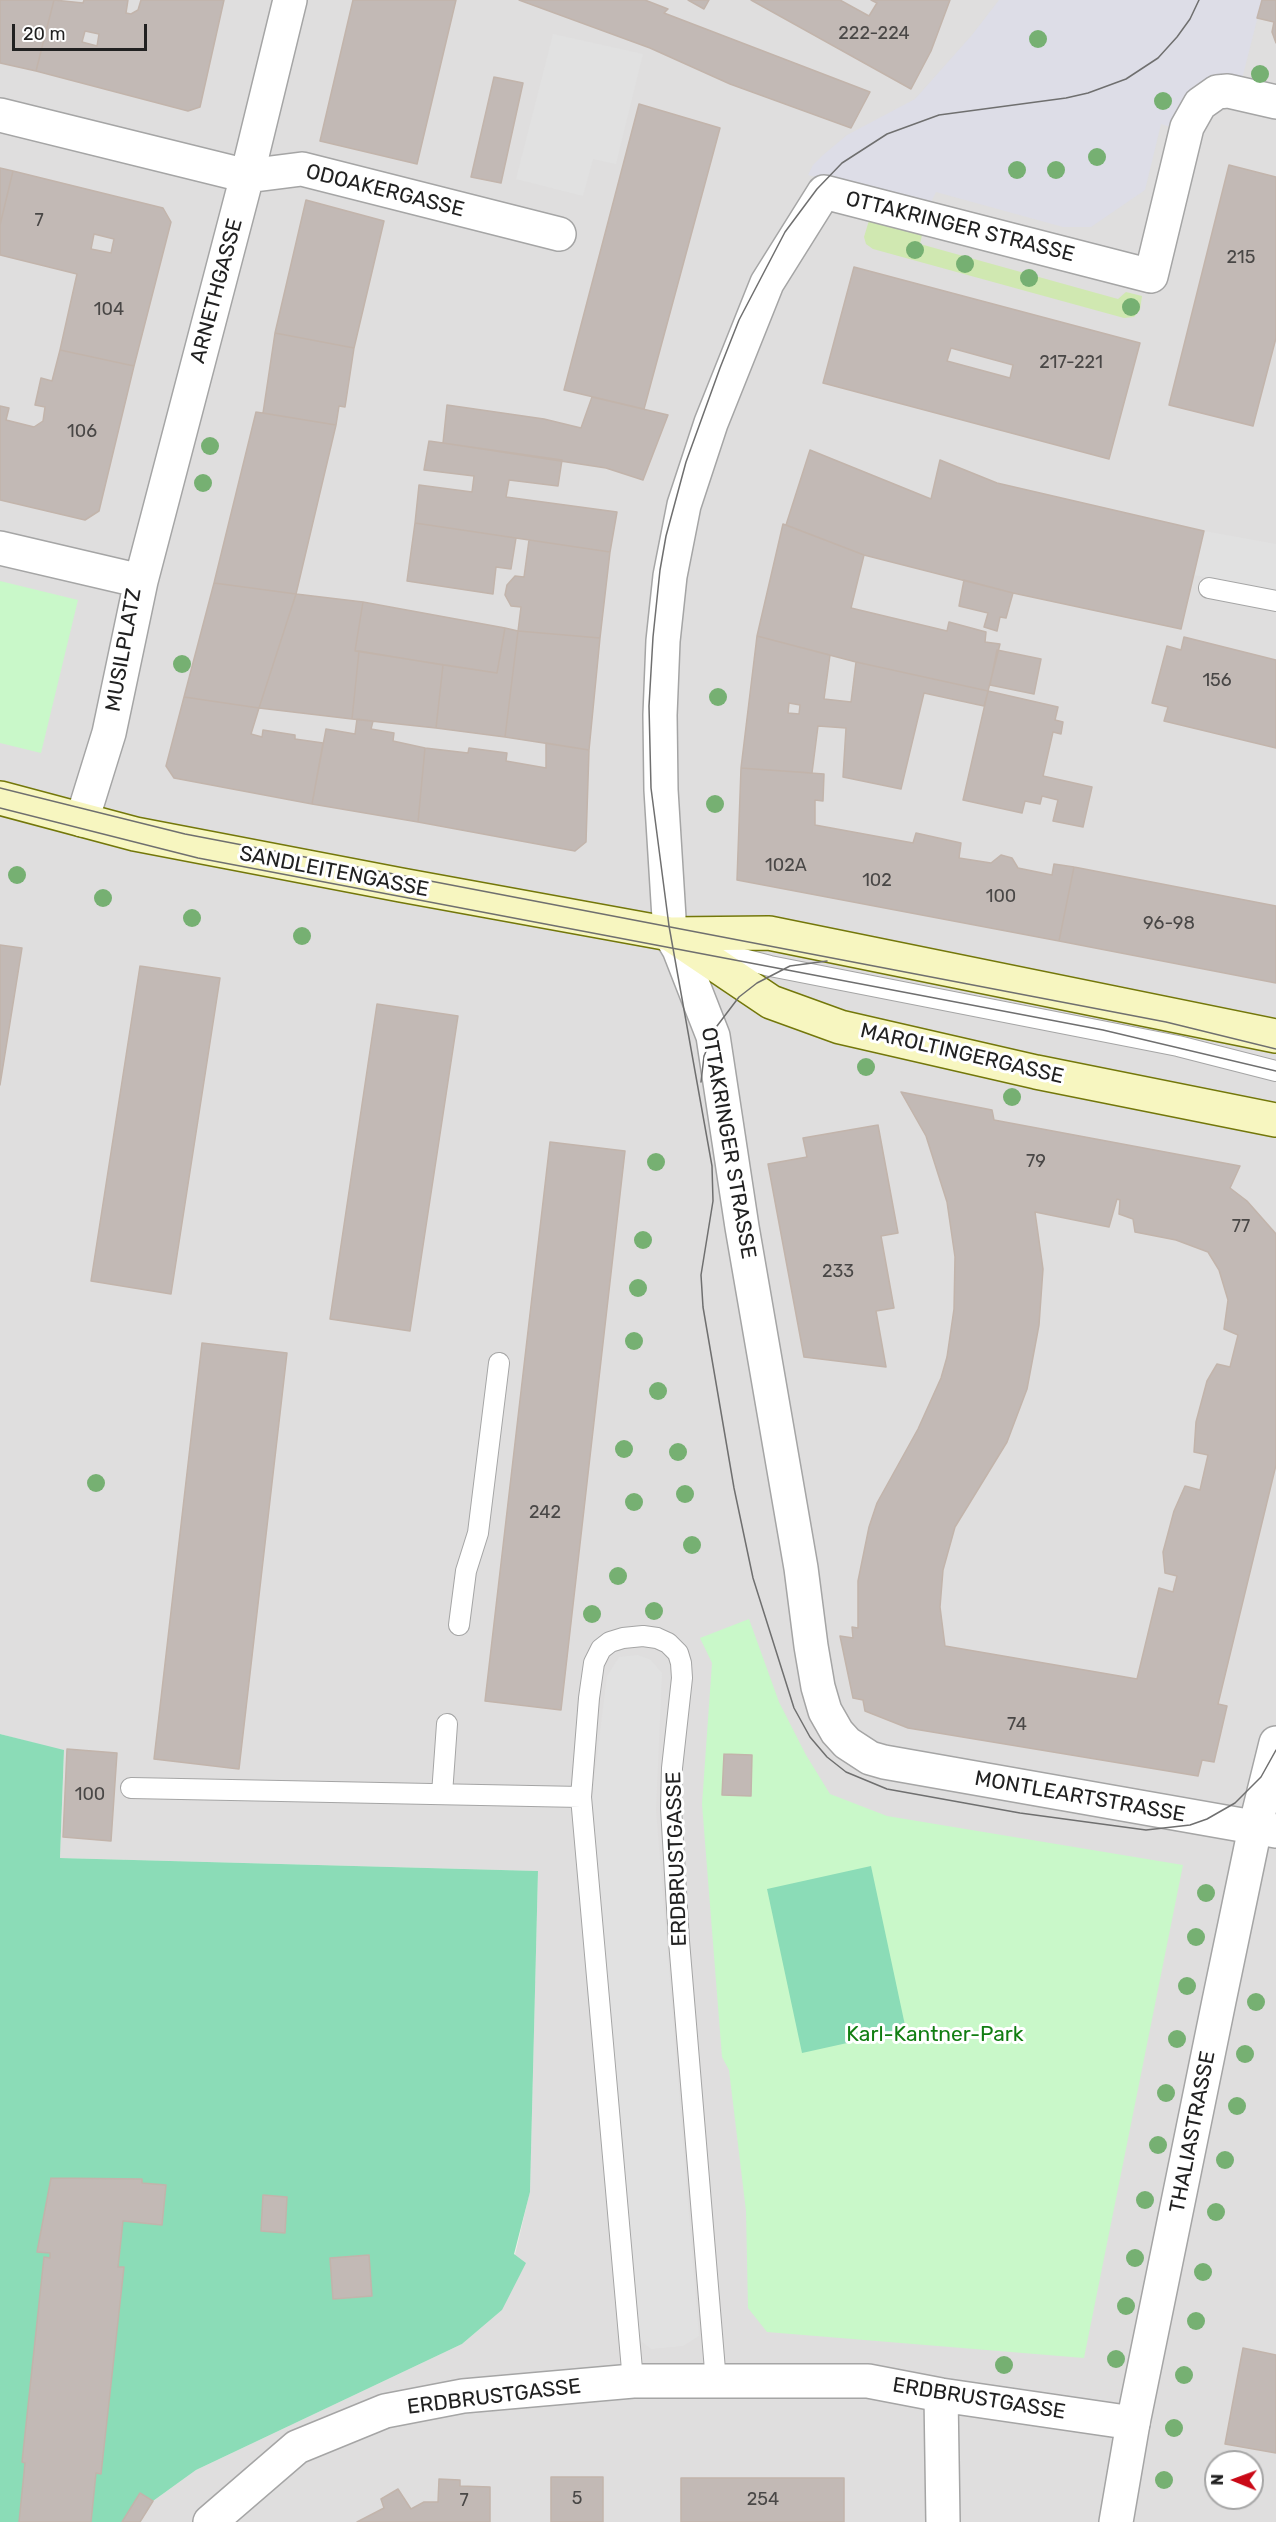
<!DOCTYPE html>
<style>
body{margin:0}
#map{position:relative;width:1276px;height:2522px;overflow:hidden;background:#f1eee8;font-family:Rubik,sans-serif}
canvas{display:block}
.north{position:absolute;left:1204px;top:2450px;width:60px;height:60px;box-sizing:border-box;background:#fff;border:2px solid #a6a6a6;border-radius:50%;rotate:271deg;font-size:16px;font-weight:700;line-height:24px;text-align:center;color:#212121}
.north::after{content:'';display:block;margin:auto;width:21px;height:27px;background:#ca0917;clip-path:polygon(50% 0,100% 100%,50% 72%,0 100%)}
.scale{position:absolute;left:12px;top:24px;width:135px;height:27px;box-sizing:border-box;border:3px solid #212121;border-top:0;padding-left:8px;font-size:18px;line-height:21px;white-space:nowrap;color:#212121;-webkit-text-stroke:4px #fff;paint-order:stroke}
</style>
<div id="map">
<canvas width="1276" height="2522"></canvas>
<div class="north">N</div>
<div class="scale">20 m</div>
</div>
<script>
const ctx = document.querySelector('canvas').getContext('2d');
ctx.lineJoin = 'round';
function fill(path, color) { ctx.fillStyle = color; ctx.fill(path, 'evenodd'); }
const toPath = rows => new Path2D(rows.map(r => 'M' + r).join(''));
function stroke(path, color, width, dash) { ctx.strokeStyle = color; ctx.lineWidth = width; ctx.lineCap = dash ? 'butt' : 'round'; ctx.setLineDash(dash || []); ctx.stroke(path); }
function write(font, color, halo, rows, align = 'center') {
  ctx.font = font + ' Rubik,sans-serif'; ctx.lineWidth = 6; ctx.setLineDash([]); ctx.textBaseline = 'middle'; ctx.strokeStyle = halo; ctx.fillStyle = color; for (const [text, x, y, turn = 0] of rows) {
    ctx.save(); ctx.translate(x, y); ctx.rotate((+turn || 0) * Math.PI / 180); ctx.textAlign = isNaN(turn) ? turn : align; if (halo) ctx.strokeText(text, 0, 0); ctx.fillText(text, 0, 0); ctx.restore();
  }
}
fill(toPath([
 [0,0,1276,0,1276,2522,140,2522,153,2501,196,2470,462,2344,502,2310,530,2191,538,1871,60,1858,64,1751,0,1734],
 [1216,2462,1252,2462,1252,2498,1216,2498]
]), '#dfdede');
fill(toPath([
 [870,217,919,231,922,235,920,244,1118,299,1126,292,1142,296,1140,310,1134,317,1124,318,873,249,866,244,864,237]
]), '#d0e8b1');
fill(toPath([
 [0,581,78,600,41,753,0,743],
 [749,1619,779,1702,806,1755,830,1794,887,1816,1183,1865,1084,2358,767,2332,748,2308,746,2211,729,2070,722,2057,702,1804,712,1663,700,1638]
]), '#c9f8c9');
fill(toPath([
 [0,1734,64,1750,60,1858,538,1871,530,2192,514,2254,526,2263,502,2310,462,2344,196,2470,153,2501,140,2522,0,2522],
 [871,1866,906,2030,802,2053,767,1889]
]), '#8bdcb7');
fill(toPath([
 [553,34,643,54,616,164,593,159,583,196,516,179],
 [1204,531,1276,544,1276,590,1193,575],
 [638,1655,651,1660,662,1673,656,1810,699,2336,683,2346,651,2349,638,2339,590,1813,607,1676,619,1657]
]), '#e1e1e1');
fill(toPath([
 [999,0,1262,0,1242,79,1211,78,1187,93,1173,128,1161,124,1145,190,1091,227,1063,227,936,192,930,204,808,175,813,165,823,155,847,135,915,99,972,35]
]), '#dddde7');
const building = toPath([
 [0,0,54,0,36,71,0,63,0,0],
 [54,0,83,3,84,0,128,0,126,13,131,14,138,10,141,0,224,0,200,107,188,111,36,71,54,0],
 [85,31,99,34,97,46,82,42,85,31],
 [353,0,456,0,417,164,320,141,353,0],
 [519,0,645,0,668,9,664,13,870,92,851,128,730,84,650,48,519,0],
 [688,0,709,0,704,9,688,0],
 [751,0,840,0,869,16,877,3,871,0,950,0,931,51,911,89,751,0],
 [1262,0,1276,0,1276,43,1272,32,1274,22,1257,18,1262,0],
 [494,77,523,83,501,183,471,177,494,77],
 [639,104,720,128,644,409,564,390,639,104],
 [1229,165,1276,177,1276,338,1253,426,1169,405,1229,165],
 [0,168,13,171,0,225,0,168],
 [13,171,163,208,171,222,134,366,60,350,77,274,0,255,0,225,13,171],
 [94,234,114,239,111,253,91,249,94,234],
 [306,200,384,221,354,348,275,333,306,200],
 [854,267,1140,343,1109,459,823,383,854,267],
 [951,348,1013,365,1010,378,947,361,951,348],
 [275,333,354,348,345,407,339,406,336,425,263,413,275,333],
 [60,350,134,366,99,511,85,520,0,500,0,406,9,408,6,420,34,427,43,421,45,407,35,405,41,378,52,381,60,350],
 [592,397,668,415,643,480,606,468,443,443,447,405,544,419,581,428,592,397],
 [256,412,336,425,296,594,214,583,256,412],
 [429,441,562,460,558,486,509,480,506,497,617,512,610,552,415,523,419,485,472,492,474,476,424,470,429,441],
 [810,450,931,499,940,460,997,483,1204,531,1181,629,1013,593,864,555,786,525,810,450],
 [415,523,516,538,511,569,496,567,493,594,407,581,415,523],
 [783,524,864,555,851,608,947,631,949,622,986,632,985,642,1000,644,988,691,856,662,757,636,783,524],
 [529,540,610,552,600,638,518,631,521,607,511,606,505,595,507,585,515,576,524,577,529,540],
 [964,580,1013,593,1006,618,1000,617,997,631,984,627,988,613,959,606,964,580],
 [214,583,296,594,259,708,184,697,214,583],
 [296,594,363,602,355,651,359,651,352,719,259,708,296,594],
 [363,602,505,628,497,673,355,651,363,602],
 [505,628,518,631,505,737,436,728,443,665,497,673,505,628],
 [518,631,600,638,589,750,505,737,518,631],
 [757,636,830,655,824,699,851,702,856,662,988,691,984,706,924,693,901,789,843,777,846,728,818,726,812,773,741,768,757,636],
 [789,703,800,705,799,714,788,713,789,703],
 [1184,637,1276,660,1276,748,1164,721,1168,707,1152,703,1167,646,1181,650,1184,637],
 [997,650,1041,659,1034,694,990,685,997,650],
 [359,651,443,665,436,728,352,719,359,651],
 [988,691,1058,707,1055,720,1063,722,1061,734,1053,732,1043,776,1092,787,1083,827,1053,821,1058,800,1042,796,1040,804,1025,801,1022,813,963,800,988,691],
 [184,697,259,708,251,734,262,737,263,730,295,735,295,739,323,743,312,804,174,778,166,766,184,697],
 [357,719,373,721,371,729,394,733,393,741,425,748,418,822,312,804,326,729,355,734,357,719],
 [546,743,589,750,586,842,575,851,418,822,425,748,468,753,469,748,507,753,506,761,546,768,546,743],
 [741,768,824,774,823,801,815,800,815,825,913,843,916,833,961,843,959,858,991,863,1001,855,1012,858,1018,868,1052,875,1054,864,1074,867,1059,941,737,880,741,768],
 [1074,867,1276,906,1276,983,1059,941,1074,867],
 [0,945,22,948,0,1085,0,945],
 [140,966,220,978,171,1294,91,1281,140,966],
 [377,1004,458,1016,410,1331,330,1319,377,1004],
 [901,1092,992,1110,994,1120,1240,1166,1230,1188,1247,1201,1276,1234,1276,1465,1218,1704,1227,1706,1214,1762,1202,1760,1198,1776,908,1728,865,1711,863,1700,853,1698,840,1636,853,1638,852,1627,858,1628,858,1581,869,1527,877,1503,918,1429,941,1378,947,1357,954,1309,955,1257,947,1202,926,1136,901,1092],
 [1117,1199,1120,1200,1119,1214,1133,1219,1135,1232,1176,1240,1208,1252,1219,1270,1228,1300,1224,1329,1238,1335,1230,1367,1217,1364,1207,1381,1196,1422,1194,1452,1208,1455,1200,1490,1185,1486,1174,1511,1163,1552,1165,1573,1177,1576,1173,1592,1159,1588,1137,1679,945,1646,940,1607,943,1570,955,1527,1007,1442,1027,1389,1039,1325,1043,1269,1035,1212,1109,1227,1117,1199],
 [878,1125,898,1233,881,1236,894,1308,876,1311,886,1367,804,1357,768,1164,807,1157,803,1138,878,1125],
 [550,1142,625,1151,561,1710,485,1701,550,1142],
 [202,1343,287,1353,239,1769,154,1759,202,1343],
 [67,1749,117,1753,111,1841,63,1837,67,1749],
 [724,1754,752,1755,751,1796,722,1795,724,1754],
 [51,2178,142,2179,142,2183,166,2185,162,2225,123,2221,118,2267,124,2267,101,2474,96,2473,91,2522,19,2522,25,2463,22,2462,44,2257,50,2258,50,2253,37,2252,51,2178],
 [263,2195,287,2197,285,2233,261,2231,263,2195],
 [369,2255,372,2296,333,2299,330,2258,369,2255],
 [1243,2348,1276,2355,1276,2453,1225,2444,1243,2348],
 [551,2477,603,2477,603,2522,551,2522,551,2477],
 [681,2478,844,2478,844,2522,681,2522,681,2478],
 [439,2479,460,2480,460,2486,490,2487,490,2522,357,2522,384,2508,381,2499,398,2489,411,2509,424,2502,438,2502,439,2479],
 [140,2493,153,2501,140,2522,122,2522,140,2493]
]);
fill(building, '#c2b9b5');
stroke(building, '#c2b4ab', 1.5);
const service = toPath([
 [1209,588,1276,601],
 [708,950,770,966,1178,1046,1276,1071],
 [459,1625,466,1571,478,1533,499,1363],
 [131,1788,581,1797],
 [442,1794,447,1724],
 [633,2381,581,1797,589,1698,594,1663,601,1649,610,1642,623,1638,643,1636,657,1638,668,1643,678,1653,681,1663,682,1678,672,1768,671,1808,679,1941,716,2382]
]);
const minor = toPath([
 [1276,102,1228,91,1217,92,1200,104,1187,127,1151,276,824,192,767,283,711,423,684,505,670,576,663,641,660,715,661,790,670,934,679,949,713,1036,742,1227,801,1568,811,1646,818,1687,825,1711,837,1732,847,1743,870,1758,884,1762,1276,1831],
 [0,115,247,176,302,169,559,234],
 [0,548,141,581],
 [82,820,109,733,141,581,247,176,290,0],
 [941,2395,943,2522],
 [210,2522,297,2447,385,2411,463,2396,633,2381,868,2381,941,2395,1133,2423]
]);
const tertiary = toPath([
 [1116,2522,1133,2423,1219,2001,1255,1828,1276,1743]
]);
const secondary = toPath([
 [0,798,135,834,401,885,670,934,769,933,1276,1036],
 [670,934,771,1002,840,1027,1036,1072,1276,1120]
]);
stroke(service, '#a5a5a5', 22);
stroke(minor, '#a5a5a5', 36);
stroke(tertiary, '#a5a5a5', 36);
stroke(secondary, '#73770a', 36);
stroke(service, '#fff', 20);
stroke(minor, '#fff', 33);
stroke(tertiary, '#fff', 33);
stroke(secondary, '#f7f6c0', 33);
stroke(toPath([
 [1199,0,1190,19,1177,37,1158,58,1126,79,1088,93,1066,98,939,115,887,134,842,163,817,189,785,232,739,320,720,368,686,462,666,536,660,570,653,637,649,706,651,788,669,926,712,1166,713,1201,701,1275,703,1307,734,1488,753,1578,794,1708,810,1737,827,1757,846,1772,887,1789,1020,1813,1146,1830,1190,1825,1207,1819,1235,1803,1261,1777,1276,1750],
 [0,788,185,834,1166,1022,1276,1049],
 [0,808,198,858,1103,1030,1276,1071],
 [701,1082,704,1056,717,1026,739,997,757,983,790,966,827,961]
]), '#6f6f6f', 1.5);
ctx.fillStyle = '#76b072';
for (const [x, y] of [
 [1038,39],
 [1260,74],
 [1163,101],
 [1097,157],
 [1017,170],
 [1056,170],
 [915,250],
 [965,264],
 [1029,278],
 [1131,307],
 [210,446],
 [203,483],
 [182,664],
 [718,697],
 [715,804],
 [17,875],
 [103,898],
 [192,918],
 [302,936],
 [866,1067],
 [1012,1097],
 [656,1162],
 [643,1240],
 [638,1288],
 [634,1341],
 [658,1391],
 [624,1449],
 [678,1452],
 [96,1483],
 [685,1494],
 [634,1502],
 [692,1545],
 [618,1576],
 [654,1611],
 [592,1614],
 [1206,1893],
 [1196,1937],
 [1187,1986],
 [1256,2002],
 [1177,2039],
 [1245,2054],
 [1166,2093],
 [1237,2106],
 [1158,2145],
 [1225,2160],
 [1145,2200],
 [1216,2212],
 [1135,2258],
 [1203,2272],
 [1126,2306],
 [1196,2321],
 [1116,2359],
 [1004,2365],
 [1184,2375],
 [1174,2428],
 [1164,2480]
]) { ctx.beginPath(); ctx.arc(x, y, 9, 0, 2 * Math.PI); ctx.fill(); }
write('18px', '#494746', null, [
 ["222-224",874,34],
 ["7",39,221],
 ["215",1241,258],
 ["104",109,310],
 ["217-221",1071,363],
 ["106",82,432],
 ["156",1217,681],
 ["102A",786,866],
 ["102",877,881],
 ["100",1001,897],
 ["96-98",1169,924],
 ["79",1036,1162],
 ["77",1241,1227],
 ["233",838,1272],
 ["242",545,1513],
 ["74",1017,1725],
 ["100",90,1795],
 ["5",577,2499],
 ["254",763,2500],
 ["7",464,2501]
]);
write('21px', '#212121', '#fff', [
 ["ODOAKERGASSE",385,191,14],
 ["OTTAKRINGER STRASSE",960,227,14],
 ["ARNETHGASSE",217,291,-75],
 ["MUSILPLATZ",124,650,-80],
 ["SANDLEITENGASSE",334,872,11],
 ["MAROLTINGERGASSE",962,1054,13],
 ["OTTAKRINGER STRASSE",728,1143,80],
 ["MONTLEARTSTRASSE",1080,1797,10],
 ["ERDBRUSTGASSE",677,1859,-92],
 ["THALIASTRASSE",1193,2132,-79],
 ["ERDBRUSTGASSE",494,2397,-7],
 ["ERDBRUSTGASSE",979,2399,9]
]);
write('21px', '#117e12', '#fff', [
 ["Karl-Kantner-Park",935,2035]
]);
</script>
